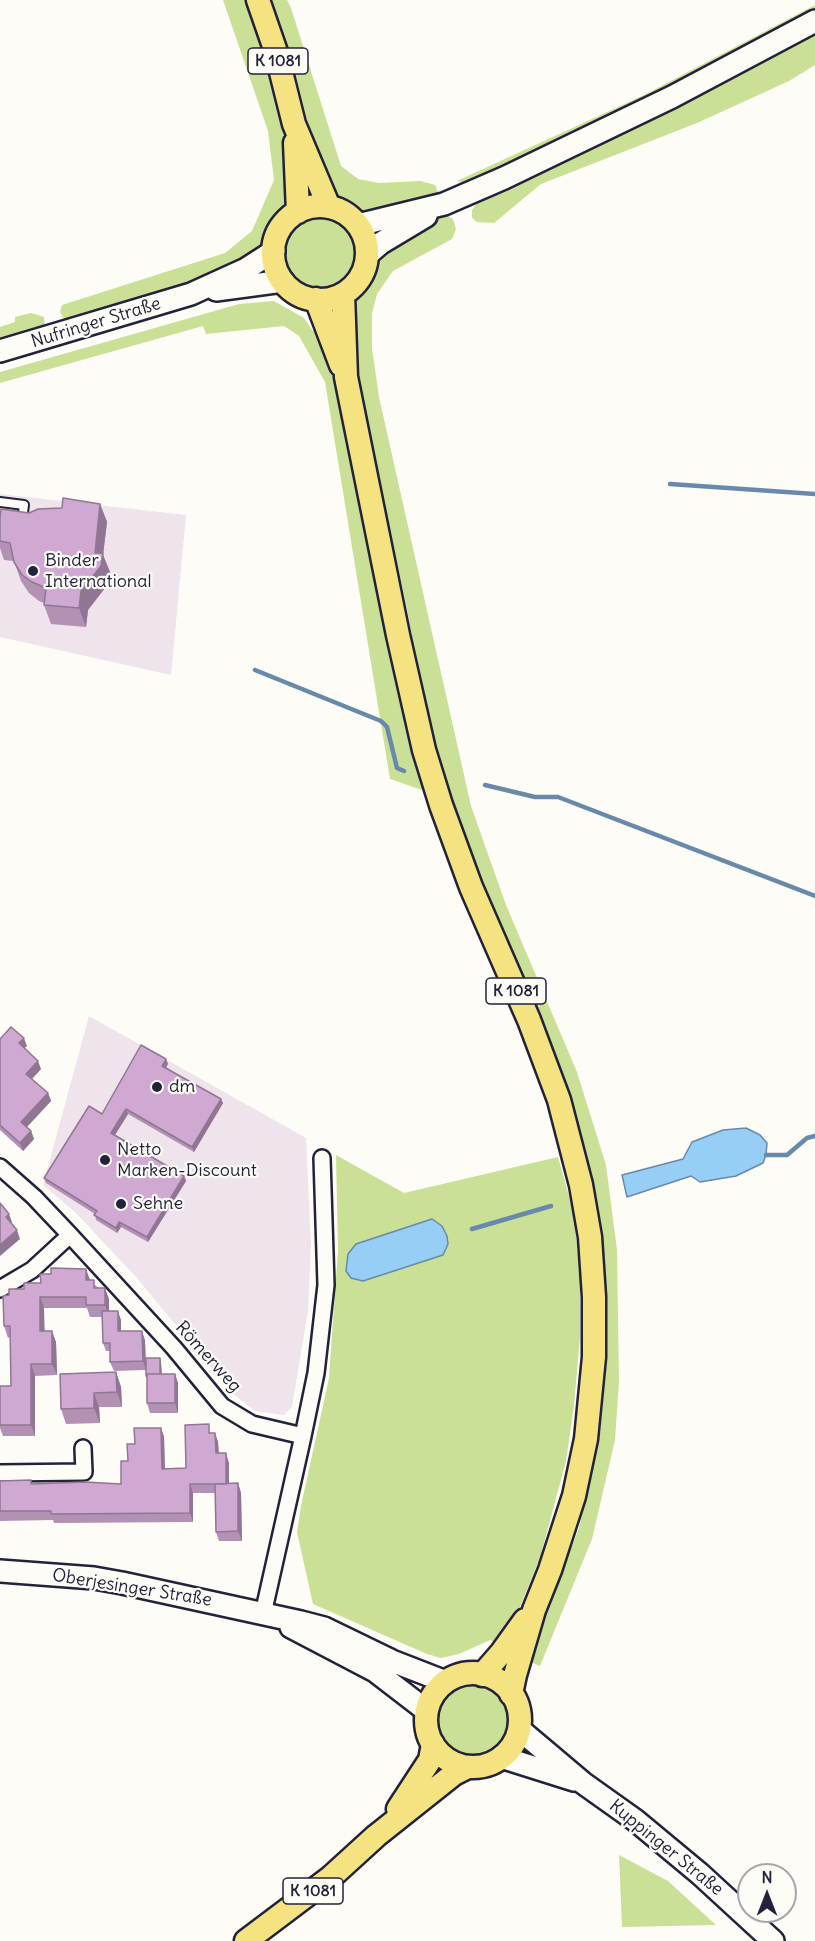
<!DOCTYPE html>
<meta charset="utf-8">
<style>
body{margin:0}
#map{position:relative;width:815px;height:1941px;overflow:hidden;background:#fdfcf7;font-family:Delius,sans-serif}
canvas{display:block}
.north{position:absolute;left:737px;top:1863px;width:60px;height:60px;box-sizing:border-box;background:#fdfcf7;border:2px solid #a5a5ac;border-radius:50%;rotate:0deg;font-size:16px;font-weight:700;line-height:24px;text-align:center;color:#22223b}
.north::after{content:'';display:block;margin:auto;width:21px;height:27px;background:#22223b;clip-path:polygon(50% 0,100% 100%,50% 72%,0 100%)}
</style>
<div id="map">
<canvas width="815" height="1941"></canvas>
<div class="north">N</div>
</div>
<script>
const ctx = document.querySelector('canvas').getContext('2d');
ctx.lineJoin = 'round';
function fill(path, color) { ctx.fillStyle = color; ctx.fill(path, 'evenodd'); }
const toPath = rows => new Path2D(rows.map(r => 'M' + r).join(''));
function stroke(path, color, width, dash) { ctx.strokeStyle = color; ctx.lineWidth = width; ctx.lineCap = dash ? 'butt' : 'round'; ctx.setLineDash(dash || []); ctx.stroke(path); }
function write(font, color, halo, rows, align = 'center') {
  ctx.font = font + ' Delius,sans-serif'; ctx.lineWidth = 4.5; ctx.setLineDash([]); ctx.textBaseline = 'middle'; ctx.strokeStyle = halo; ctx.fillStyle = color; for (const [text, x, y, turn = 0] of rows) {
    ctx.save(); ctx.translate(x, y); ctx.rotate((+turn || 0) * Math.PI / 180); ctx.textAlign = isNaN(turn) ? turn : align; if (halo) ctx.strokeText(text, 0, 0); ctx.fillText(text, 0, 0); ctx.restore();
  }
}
fill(toPath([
 [0,494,186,515,171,675,0,637],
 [89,1016,306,1138,311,1245,308,1311,292,1407,284,1415,255,1411,232,1393,136,1277,76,1213,43,1185]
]), '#efe3ec');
fill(toPath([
 [223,0,248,0,256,21,287,132,293,202,284,212,262,250,218,277,73,321,64,319,60,312,62,305,225,253,252,231,274,180,268,131],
 [272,0,287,0,291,8,341,166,358,179,379,183,421,181,435,185,438,192,436,199,377,212,357,211,340,199,326,180,312,140,298,84],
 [815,5,815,13,747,50,470,184,457,181,644,95],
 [815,31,815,65,789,81,697,123,541,184,494,223,477,222,472,218,472,210,479,200],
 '281 252a39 39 0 1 1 78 0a39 39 0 1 1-78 0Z',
 [445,215,453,219,456,229,452,239,393,271,377,294,372,313,372,348,379,397,471,806,506,905,577,1072,606,1165,617,1250,619,1381,615,1440,592,1539,540,1666,528,1661,579,1528,600,1435,605,1379,604,1269,587,1162,561,1076,471,863,447,795,425,709,407,609,366,420,353,341,351,311,359,290,383,249],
 [274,301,304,318,313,331,321,329,329,349,425,791,390,779,325,382,299,336,284,326,206,334,203,326,0,383,0,372,239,304],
 [31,313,44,317,45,327,0,345,0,327,15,322,15,317],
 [336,1155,404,1193,558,1157,574,1214,580,1274,580,1337,574,1406,566,1461,540,1558,517,1614,498,1644,490,1640,459,1654,441,1658,427,1654,313,1604,297,1532,301,1506,329,1378,338,1250],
 '434 1721a39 39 0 1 1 78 0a39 39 0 1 1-78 0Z',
 [619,1855,668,1881,716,1925,622,1927]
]), '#cae096');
const water = toPath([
 [746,1128,760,1135,767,1143,766,1155,763,1163,736,1176,700,1182,691,1176,627,1197,622,1175,683,1159,692,1142,723,1130,746,1128],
 [432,1219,442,1226,447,1236,448,1244,443,1255,363,1281,351,1278,346,1271,348,1254,356,1244,432,1219]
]);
fill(water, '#97cef6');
stroke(water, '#6889ab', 1.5);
stroke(toPath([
 [670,484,815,494],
 [255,670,381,721,387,727,397,768,404,771],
 [485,785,535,797,558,797,815,896],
 [766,1155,787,1155,807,1138,815,1136],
 [472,1229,551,1206]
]), '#6889ab', 4.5);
const lane = toPath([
 [0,502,24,505,22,520]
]);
const street = toPath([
 [0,1167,34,1197,70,1235,174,1348,222,1406,252,1424,303,1436,263,1614],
 [0,1289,32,1270,70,1235],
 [303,1436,316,1373,326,1285,322,1158],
 [0,1473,84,1472,83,1448]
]);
const secondary = toPath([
 [358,225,444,204,504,178,672,97,815,21],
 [367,255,381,243,426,216],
 [216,290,283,281],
 [0,351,191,294,246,269,274,251],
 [0,1571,94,1578,122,1583,301,1622,324,1628,392,1661,446,1682],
 [291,1627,375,1671,427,1711],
 [519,1729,583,1783,635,1820,700,1874,773,1941],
 [501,1757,574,1780]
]);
const primary = toPath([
 [258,0,276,52,294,124,329,207],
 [295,143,298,212],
 '273 253a47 47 0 1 1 94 0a47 47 0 1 1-94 0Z',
 [343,294,346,377,398,635,424,750,441,805,471,887,529,1020,559,1100,581,1185,590,1237,594,1297,594,1357,586,1439,574,1496,550,1570,534,1610,515,1675,511,1694],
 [316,299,341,365],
 '426 1720a47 47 0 1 1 94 0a47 47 0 1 1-94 0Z',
 [482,1675,502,1652,525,1620],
 [398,1809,430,1760,433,1744],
 [246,1941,331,1877,376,1836,454,1774,468,1767]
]);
stroke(lane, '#22223b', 12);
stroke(street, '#22223b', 20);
stroke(secondary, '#22223b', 26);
stroke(primary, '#22223b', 27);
stroke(lane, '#fdfcf7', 8);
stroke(street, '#fdfcf7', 15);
stroke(secondary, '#fdfcf7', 21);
stroke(primary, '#f5e382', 22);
fill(toPath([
 [100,504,107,522,103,555,110,572,108,584,88,610,86,627,51,624,44,605,44,603,39,601,29,593,21,581,14,561,4,560,0,548,0,518,62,508],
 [0,1039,27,1046,24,1048,41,1069,32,1079,48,1093,51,1101,27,1127,31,1131,34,1139,23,1151,0,1130],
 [166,1059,168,1064,166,1067,223,1103,194,1152,128,1114,115,1135,184,1176,186,1181,148,1242,121,1227,117,1233,96,1220,95,1214,46,1183,44,1178,102,1114],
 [51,1274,90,1280,109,1299,109,1311,121,1320,121,1331,145,1340,146,1370,114,1371,110,1362,110,1351,106,1351,103,1343,102,1317,90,1317,87,1308,44,1308,44,1331,56,1342,57,1375,35,1376,35,1436,3,1436,0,1428,0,1386,11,1386,10,1337,8,1338,4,1326,9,1295,41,1283],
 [160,1358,161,1363,162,1374,175,1374,178,1383,178,1413,150,1413,147,1403,147,1378,146,1376],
 [116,1372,121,1387,122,1407,99,1407,100,1423,66,1424,61,1409],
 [161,1428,164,1437,165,1469,186,1468,212,1433,215,1433,218,1442,219,1453,229,1463,229,1484,238,1483,241,1493,242,1541,219,1541,216,1532,215,1493,193,1493,193,1522,54,1523,53,1520,0,1521,0,1481,32,1484,121,1484,128,1461,135,1444]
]), '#b291b5');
fill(toPath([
 [100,504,107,522,103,555,110,572,108,584,88,610,86,627,79,608,81,591,95,553],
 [24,1038,27,1046,21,1051,19,1043],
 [166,1059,168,1064,164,1070,162,1066],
 [38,1061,41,1069,29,1082,26,1074],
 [48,1093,51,1101,24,1130,21,1122],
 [221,1099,223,1103,194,1152,192,1147],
 [126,1109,128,1114,113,1138,111,1133],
 [31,1131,34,1139,23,1151,20,1143],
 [184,1176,186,1181,148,1242,147,1237],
 [9,1214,12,1222,9,1225,6,1217],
 [119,1222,121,1227,117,1233,116,1228],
 [17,1230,20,1239,0,1256,0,1245],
 [86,1269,90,1280,86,1280],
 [105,1288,109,1299,109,1317,105,1305],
 [40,1297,44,1308,45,1343,40,1331],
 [118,1311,121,1320,121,1340,118,1331],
 [52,1331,56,1342,57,1375,52,1364],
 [142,1331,145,1340,146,1370,143,1361],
 [160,1358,161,1363,162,1380,160,1376],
 [31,1364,35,1376,35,1436,31,1425],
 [116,1372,121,1387,122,1407,117,1392],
 [175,1374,178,1383,178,1413,175,1403],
 [94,1393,99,1407,100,1423,94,1408],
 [161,1428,164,1437,165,1478,162,1469],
 [215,1433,218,1442,219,1463,216,1453],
 [226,1453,229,1463,229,1493,226,1484],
 [238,1483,241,1493,242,1541,238,1531],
 [190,1484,193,1493,193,1522,190,1513]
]), '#917693');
const building = toPath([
 [63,498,100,504,95,553,103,553,101,566,81,591,79,608,44,605,46,588,32,582,22,575,14,562,10,543,0,541,0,518,1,509,29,513,38,509,62,508,63,498],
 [11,1027,24,1038,19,1043,38,1061,26,1074,48,1093,21,1122,31,1131,20,1143,0,1125,0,1039,11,1027],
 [141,1045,166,1059,162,1066,221,1099,192,1147,126,1109,111,1133,184,1176,147,1237,119,1222,116,1228,94,1215,97,1211,44,1178,89,1106,102,1114,141,1045],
 [0,1203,9,1214,6,1217,17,1230,0,1245,0,1203],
 [51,1268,86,1269,86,1280,94,1280,94,1288,105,1288,105,1305,86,1305,86,1297,40,1297,40,1331,52,1331,52,1364,31,1364,31,1425,0,1425,0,1386,11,1386,10,1326,4,1326,3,1296,9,1295,9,1289,24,1289,24,1283,41,1283,40,1274,51,1274,51,1268],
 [102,1311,118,1311,118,1331,142,1331,143,1361,110,1362,110,1343,103,1343,102,1311],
 [146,1358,160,1358,160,1374,147,1374,147,1376,146,1376,146,1358],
 [116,1372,117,1392,94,1393,94,1408,61,1409,60,1374,116,1372],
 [147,1374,175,1374,175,1403,147,1403,147,1374],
 [209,1424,209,1433,215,1433,216,1453,226,1453,226,1484,190,1484,190,1513,51,1514,51,1511,0,1511,0,1481,31,1480,31,1484,85,1482,121,1484,121,1461,128,1461,127,1444,135,1444,134,1428,161,1428,162,1469,186,1468,185,1425,209,1424],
 [238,1483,238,1531,216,1532,215,1484,238,1483]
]);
fill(building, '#cfa9d2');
stroke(building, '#917693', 1.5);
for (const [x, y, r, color] of [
 [33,571,6,"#22223b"],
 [157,1087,6,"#22223b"],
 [105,1160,6,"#22223b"],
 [121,1204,6,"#22223b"]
]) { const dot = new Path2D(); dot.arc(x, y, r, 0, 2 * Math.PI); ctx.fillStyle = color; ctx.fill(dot); stroke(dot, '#fdfcf7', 2); }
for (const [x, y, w] of [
 [278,61,60],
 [516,991,60],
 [313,1891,60]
]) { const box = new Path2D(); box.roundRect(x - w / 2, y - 13, w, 26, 4.5); ctx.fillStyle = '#fdfcf7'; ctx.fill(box); stroke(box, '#22223b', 1.5); }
write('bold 16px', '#22223b', null, [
 ["K 1081",278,61],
 ["K 1081",516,991],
 ["K 1081",313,1891]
]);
write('18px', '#22223b', '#fdfcf7', [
 ["Nufringer Straße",96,323,-17],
 ["Römerweg",208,1357,48],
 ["Oberjesinger Straße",132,1588,9],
 ["Kuppinger Straße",666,1848,39]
]);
write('18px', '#22223b', '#fdfcf7', [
 ["Binder",45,561],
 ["International",45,582],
 ["dm",169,1087],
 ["Netto",117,1150],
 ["Marken-Discount",117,1171],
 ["Sehne",133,1204]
], 'left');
</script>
